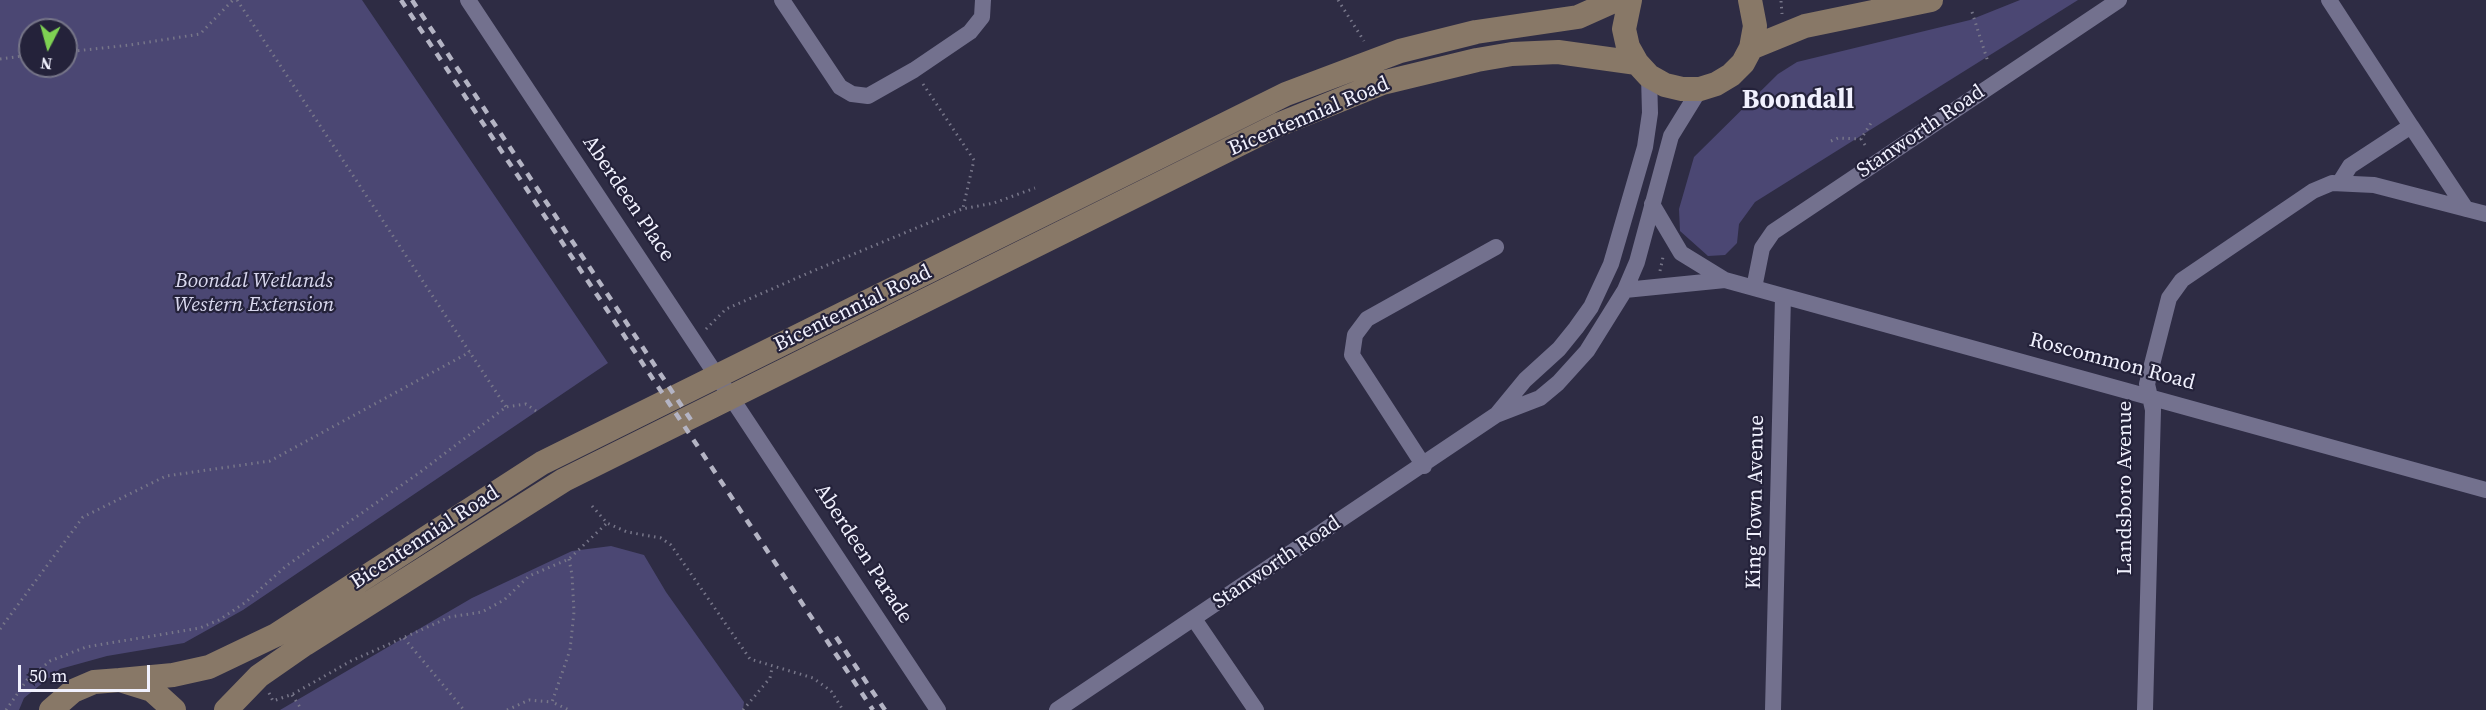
<!DOCTYPE html>
<style>
body{margin:0}
#map{position:relative;width:2486px;height:710px;overflow:hidden;background:#2e2c44;font-family:"Source Serif 4",serif}
canvas{display:block}
.north{position:absolute;left:18px;top:18px;width:60px;height:60px;box-sizing:border-box;background:#24223a;border:2px solid #767588;border-radius:50%;rotate:186deg;font-size:16px;font-weight:700;line-height:24px;text-align:center;color:#f1f1fe}
.north::after{content:'';display:block;margin:auto;width:21px;height:27px;background:#7ed153;clip-path:polygon(50% 0,100% 100%,50% 72%,0 100%)}
.scale{position:absolute;left:18px;top:665px;width:132px;height:27px;box-sizing:border-box;border:3px solid #f1f1fe;border-top:0;padding-left:8px;font-size:18px;line-height:21px;white-space:nowrap;color:#f1f1fe;-webkit-text-stroke:4px #24223a;paint-order:stroke}
</style>
<div id="map">
<canvas width="2486" height="710"></canvas>
<div class="north">N</div>
<div class="scale">50 m</div>
</div>
<script>
const ctx = document.querySelector('canvas').getContext('2d');
ctx.lineJoin = 'round';
function fill(path, color) { ctx.fillStyle = color; ctx.fill(path, 'evenodd'); }
const toPath = rows => new Path2D(rows.map(r => 'M' + r).join(''));
function stroke(path, color, width, dash) { ctx.strokeStyle = color; ctx.lineWidth = width; ctx.lineCap = dash ? 'butt' : 'round'; ctx.setLineDash(dash || []); ctx.stroke(path); }
function write(font, color, halo, rows, align = 'center') {
  ctx.font = font + ' "Source Serif 4",serif'; ctx.lineWidth = 4.5; ctx.setLineDash([]); ctx.textBaseline = 'middle'; ctx.strokeStyle = halo; ctx.fillStyle = color; for (const [text, x, y, turn = 0] of rows) {
    ctx.save(); ctx.translate(x, y); ctx.rotate((+turn || 0) * Math.PI / 180); ctx.textAlign = isNaN(turn) ? turn : align; if (halo) ctx.strokeText(text, 0, 0); ctx.fillText(text, 0, 0); ctx.restore();
  }
}
fill(toPath([
 [0,0,362,0,608,363,243,610,184,643,107,656,60,669,24,698,19,710,0,710],
 [30,30,66,30,66,66,30,66],
 [2020,0,2078,0,1755,202,1739,224,1737,243,1725,255,1708,256,1680,231,1679,209,1694,157,1778,74,1797,62,1970,20],
 [611,546,644,555,666,592,744,702,743,710,280,710,472,598,572,551]
]), '#4b4773');
stroke(toPath([
 [237,0,506,407],
 [1338,0,1364,41],
 [1781,1,1782,14],
 [1972,12,1988,62],
 [66,52,130,45,200,34,233,0],
 [0,59,30,55],
 [923,84,974,160,963,208],
 [1831,141,1838,138,1861,139],
 [1865,145,1861,139,1871,123],
 [1660,271,1663,257],
 [706,329,726,309,813,271,962,209,994,203,1035,188],
 [592,506,607,523,627,532,661,538,671,545,750,659,813,678,831,691,843,710],
 [569,559,572,575,574,612,570,650,552,702,569,710],
 [0,629,83,517,166,476,270,461,470,352],
 [404,638,464,710],
 [269,693,273,701,293,694,351,661,450,617,482,612,504,600,529,576,569,559,607,523],
 [292,695,302,710],
 [6,710,27,680,50,661,86,647,200,628,219,620,246,602,286,566,419,473,506,407,526,404,539,413],
 [507,710,529,700,552,702],
 [743,710,770,678,772,668]
]), '#777689', 3, [1.5, 4.5]);
stroke(toPath([
 [468,0,938,710],
 [782,0,840,87,852,94,868,96,914,70,970,32,982,17,983,0],
 [2329,0,2411,126],
 [2340,182,2350,166,2411,126,2466,209],
 [1652,204,1681,253,1725,280,2486,490],
 [1754,288,1762,248,1773,232,2119,0],
 [1625,290,1725,280],
 [1497,414,1525,380,1559,349,1576,328,1591,307,1611,264,1645,147,1650,113,1649,76],
 [1424,466,1352,355,1355,335,1367,319,1496,247],
 [1194,619,1256,710],
 [1057,710,1496,415,1540,398,1558,383,1587,351,1625,290,1637,262,1671,136,1700,89],
 [1773,710,1783,296],
 [2145,710,2153,410,2147,384,2169,298,2182,280,2313,191,2332,183,2374,185,2486,214]
]), '#73718e', 16);
stroke(toPath([
 [1630,0,1624,29,1628,47,1637,63,1649,76,1665,85,1682,89,1700,89,1716,84,1731,75,1743,63,1751,48,1755,26,1750,0],
 [1751,48,1805,26,1931,0],
 [120,680,173,675,209,667,276,635,542,463,1286,94,1400,51,1476,32,1578,17,1616,0],
 [51,710,73,691,94,682,120,680,152,690,174,710],
 [226,710,259,676,305,644,564,480,1278,125,1382,83,1477,60,1512,54,1558,52,1637,63]
]), '#887867', 24);
stroke(toPath([
 [401,0,873,710],
 [412,0,691,420],
 [836,637,885,710]
]), '#b4b4c4', 4.5, [8, 8]);
write('21px', '#f1f1fe', '#24223a', [
 ["Bicentennial Road",1309,117,-23],
 ["Stanworth Road",1921,132,-34],
 ["Aberdeen Place",628,199,56],
 ["Bicentennial Road",853,309,-26],
 ["Roscommon Road",2112,362,15],
 ["Landsboro Avenue",2126,488,-90],
 ["King Town Avenue",1756,502,-89],
 ["Bicentennial Road",425,538,-33],
 ["Aberdeen Parade",863,554,57],
 ["Stanworth Road",1277,563,-34]
]);
write('italic 21px', '#d9d8ee', '#24223a', [
 ["Boondal Wetlands",254,282],
 ["Western Extension",254,306]
]);
write('bold 27px', '#f1f1fe', '#24223a', [
 ["Boondall",1798,101]
]);
</script>
